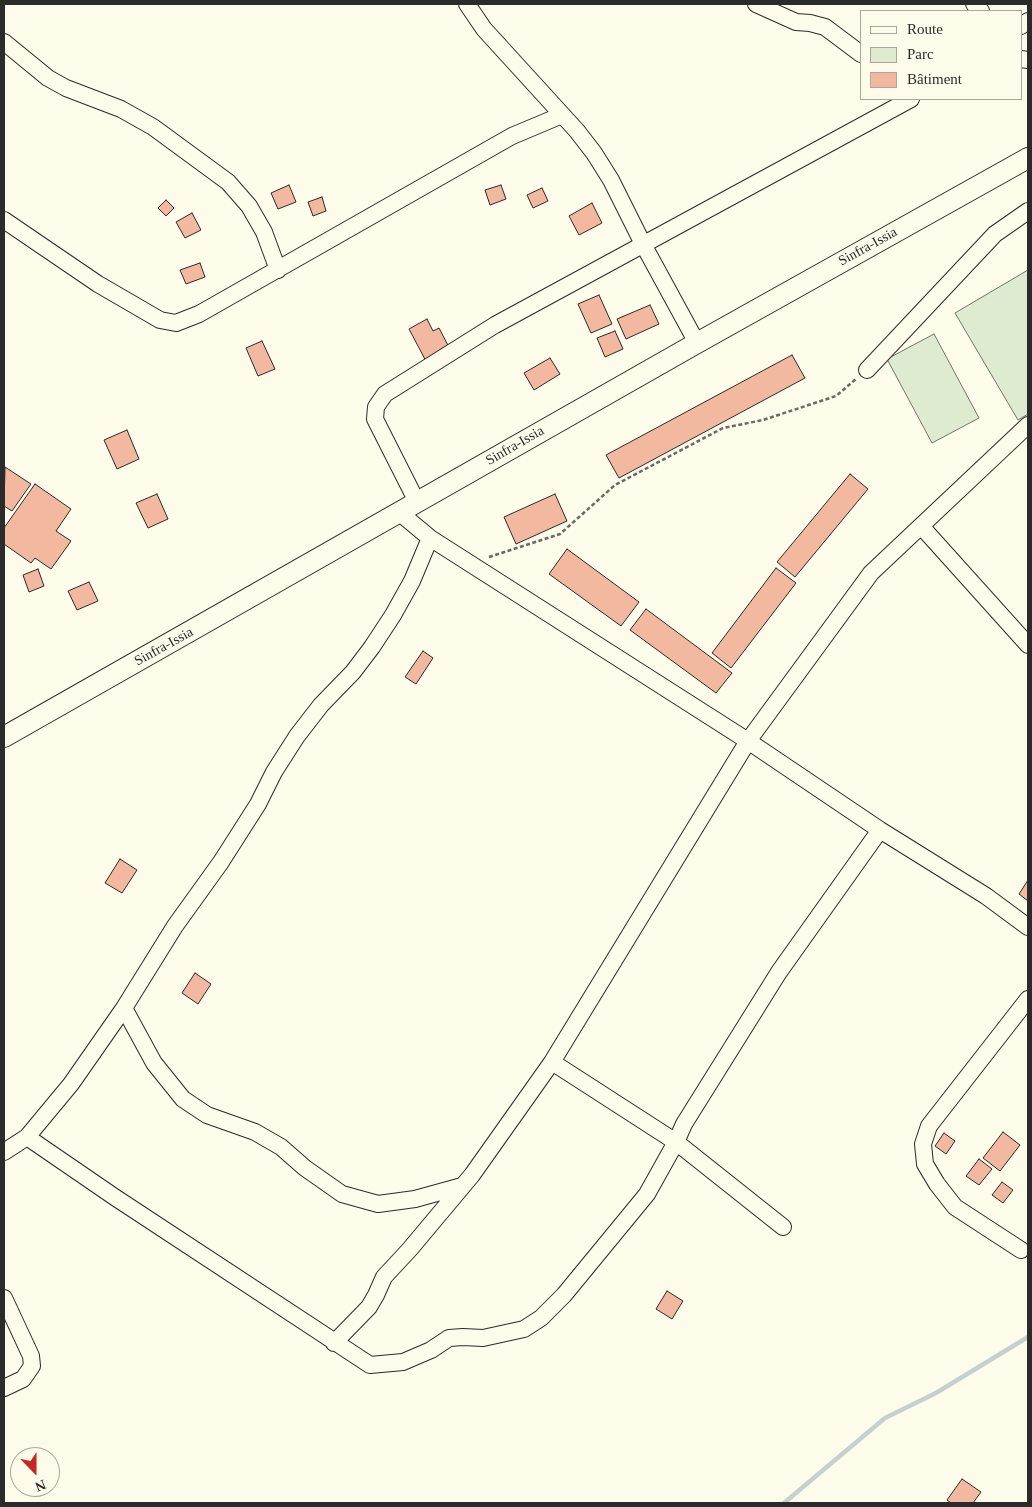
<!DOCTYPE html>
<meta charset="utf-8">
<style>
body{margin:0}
#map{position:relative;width:1032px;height:1507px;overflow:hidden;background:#fdfbea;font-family:Georgia,serif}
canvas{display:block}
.frame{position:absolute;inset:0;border:5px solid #2b2b2b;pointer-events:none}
.legend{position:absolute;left:860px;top:10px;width:162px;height:90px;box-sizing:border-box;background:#fdfbea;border:1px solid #a9a89e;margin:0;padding:6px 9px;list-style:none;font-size:15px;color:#2b2b2b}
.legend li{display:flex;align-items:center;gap:10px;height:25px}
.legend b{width:25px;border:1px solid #a9a89e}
.north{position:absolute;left:10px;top:1447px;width:50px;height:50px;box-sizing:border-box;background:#fdfbea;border:1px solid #a9a89e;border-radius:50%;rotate:158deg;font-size:14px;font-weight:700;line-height:20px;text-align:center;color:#2b2b2b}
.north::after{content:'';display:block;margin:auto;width:18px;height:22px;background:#c62828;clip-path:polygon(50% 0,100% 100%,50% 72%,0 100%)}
</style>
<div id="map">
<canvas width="1032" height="1507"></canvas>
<div class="frame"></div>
<ul class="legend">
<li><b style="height:6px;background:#fdfbea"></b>Route</li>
<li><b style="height:14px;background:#deebd1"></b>Parc</li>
<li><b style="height:14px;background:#f2b8a0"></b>Bâtiment</li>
</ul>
<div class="north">N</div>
</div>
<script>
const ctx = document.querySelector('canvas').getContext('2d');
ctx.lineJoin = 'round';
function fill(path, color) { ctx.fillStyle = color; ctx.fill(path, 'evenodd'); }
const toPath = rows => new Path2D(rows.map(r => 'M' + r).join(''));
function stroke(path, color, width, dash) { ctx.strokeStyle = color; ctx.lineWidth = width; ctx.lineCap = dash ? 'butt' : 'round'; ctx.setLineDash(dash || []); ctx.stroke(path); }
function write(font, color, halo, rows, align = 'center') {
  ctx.font = font + ' Georgia,serif'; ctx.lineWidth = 4; ctx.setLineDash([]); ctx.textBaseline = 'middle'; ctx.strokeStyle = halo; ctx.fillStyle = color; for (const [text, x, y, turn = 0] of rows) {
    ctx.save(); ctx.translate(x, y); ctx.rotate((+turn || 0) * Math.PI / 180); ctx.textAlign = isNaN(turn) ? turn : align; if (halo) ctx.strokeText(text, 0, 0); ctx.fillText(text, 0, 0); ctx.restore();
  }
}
const green = toPath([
 [1028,270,1028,414,1018,420,955,313,1028,270],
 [934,334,979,418,932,443,887,359,934,334]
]);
fill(green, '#deebd1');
stroke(green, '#74746e', 1);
stroke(toPath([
 [784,1503,885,1418,936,1393,1028,1337]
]), '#c7d0d0', 4.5);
const building = toPath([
 [289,185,296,202,278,209,271,193,289,185],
 [501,185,506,199,490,205,485,190,501,185],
 [542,188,548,201,533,208,527,195,542,188],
 [322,197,326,211,313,216,308,202,322,197],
 [166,200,174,208,166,216,158,208,166,200],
 [592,203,602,223,579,235,569,216,592,203],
 [192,213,201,230,185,238,176,222,192,213],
 [200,263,205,277,186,284,180,270,200,263],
 [599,295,612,324,591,333,578,304,599,295],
 [650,305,659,324,626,339,617,319,650,305],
 [427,319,433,331,439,328,451,351,427,363,409,329,427,319],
 [615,331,623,349,605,357,597,338,615,331],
 [262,341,275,369,258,376,246,348,262,341],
 [792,355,805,378,619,478,606,455,792,355],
 [550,358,560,374,534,390,524,373,550,358],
 [127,430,139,459,117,469,104,440,127,430],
 [5,467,31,484,12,511,4,506,5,467],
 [850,474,868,489,795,577,777,562,850,474],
 [35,484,71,509,56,531,71,541,51,569,35,558,31,563,4,544,4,528,35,484],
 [157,494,168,519,148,528,136,503,157,494],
 [555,494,567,521,516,544,504,517,555,494],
 [567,549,639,602,621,626,549,574,567,549],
 [776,568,796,583,731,668,712,653,776,568],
 [38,569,44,586,29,592,23,575,38,569],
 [89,582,98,601,77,610,68,591,89,582],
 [646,609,732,673,716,693,630,630,646,609],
 [423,651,433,658,416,684,405,677,423,651],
 [120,859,137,870,122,893,105,883,120,859],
 [1028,880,1028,901,1019,894,1028,880],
 [195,973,211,984,198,1004,182,993,195,973],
 [1003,1132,1020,1145,1000,1171,983,1158,1003,1132],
 [944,1133,955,1141,946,1154,935,1146,944,1133],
 [979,1159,992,1169,979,1185,966,1176,979,1159],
 [1002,1182,1013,1190,1003,1203,992,1195,1002,1182],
 [667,1291,683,1301,672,1319,656,1309,667,1291],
 [962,1479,981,1492,973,1503,951,1503,947,1500,962,1479]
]);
fill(building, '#f2b8a0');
stroke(building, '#2b2b2b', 1);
const minor = toPath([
 [467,4,484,29,577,131,594,153,611,180,643,244,697,343],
 [756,4,796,22,810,23,825,27,861,54],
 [974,4,981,11],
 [1021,26,1028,21],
 [4,42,48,78,66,88,121,109,153,127,228,182,249,206,264,232,278,270],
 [1021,59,1028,60],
 [4,220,98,284,160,320,176,323,199,314,512,136,562,115],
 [867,370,995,234,1028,211],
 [417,502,375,419,376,407,385,394,495,325,911,99],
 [400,513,430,538,748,741,880,830,986,896,1028,927],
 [921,526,1028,645],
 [124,1008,154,1063,183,1099,207,1115,255,1132,281,1147,305,1168,342,1194,378,1204,415,1199,462,1186],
 [552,1062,676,1142,684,1124,779,972,880,830],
 [27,1137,116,1198,370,1365,403,1362,431,1350,449,1338,463,1337,483,1338,524,1329,541,1318,564,1295,647,1194,676,1142,783,1227],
 [4,1152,27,1137,71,1084,124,1008,175,926,221,862,258,804,274,772,297,736,321,705,353,672,372,647,393,615,412,581,430,538],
 [1021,1250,955,1207,937,1184,925,1164,923,1144,929,1126,1028,999],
 [4,1298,31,1356,32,1366,23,1379,4,1388],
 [334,1343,369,1307,376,1295,384,1277,410,1249,472,1175,552,1062,748,741,871,573,1028,425]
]);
const major = toPath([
 [4,737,697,343,1028,158]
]);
stroke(minor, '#2b2b2b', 18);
stroke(major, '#2b2b2b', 22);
stroke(toPath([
 [489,557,560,534,615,485,723,428,763,420,836,396,856,379]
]), '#6a6964', 2.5, [4, 2.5]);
stroke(minor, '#fdfbea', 16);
stroke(major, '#fdfbea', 20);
write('14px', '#2b2b2b', '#fdfbea', [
 ["Sinfra-Issia",868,247,-29],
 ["Sinfra-Issia",515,446,-30],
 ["Sinfra-Issia",164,647,-29]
]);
</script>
